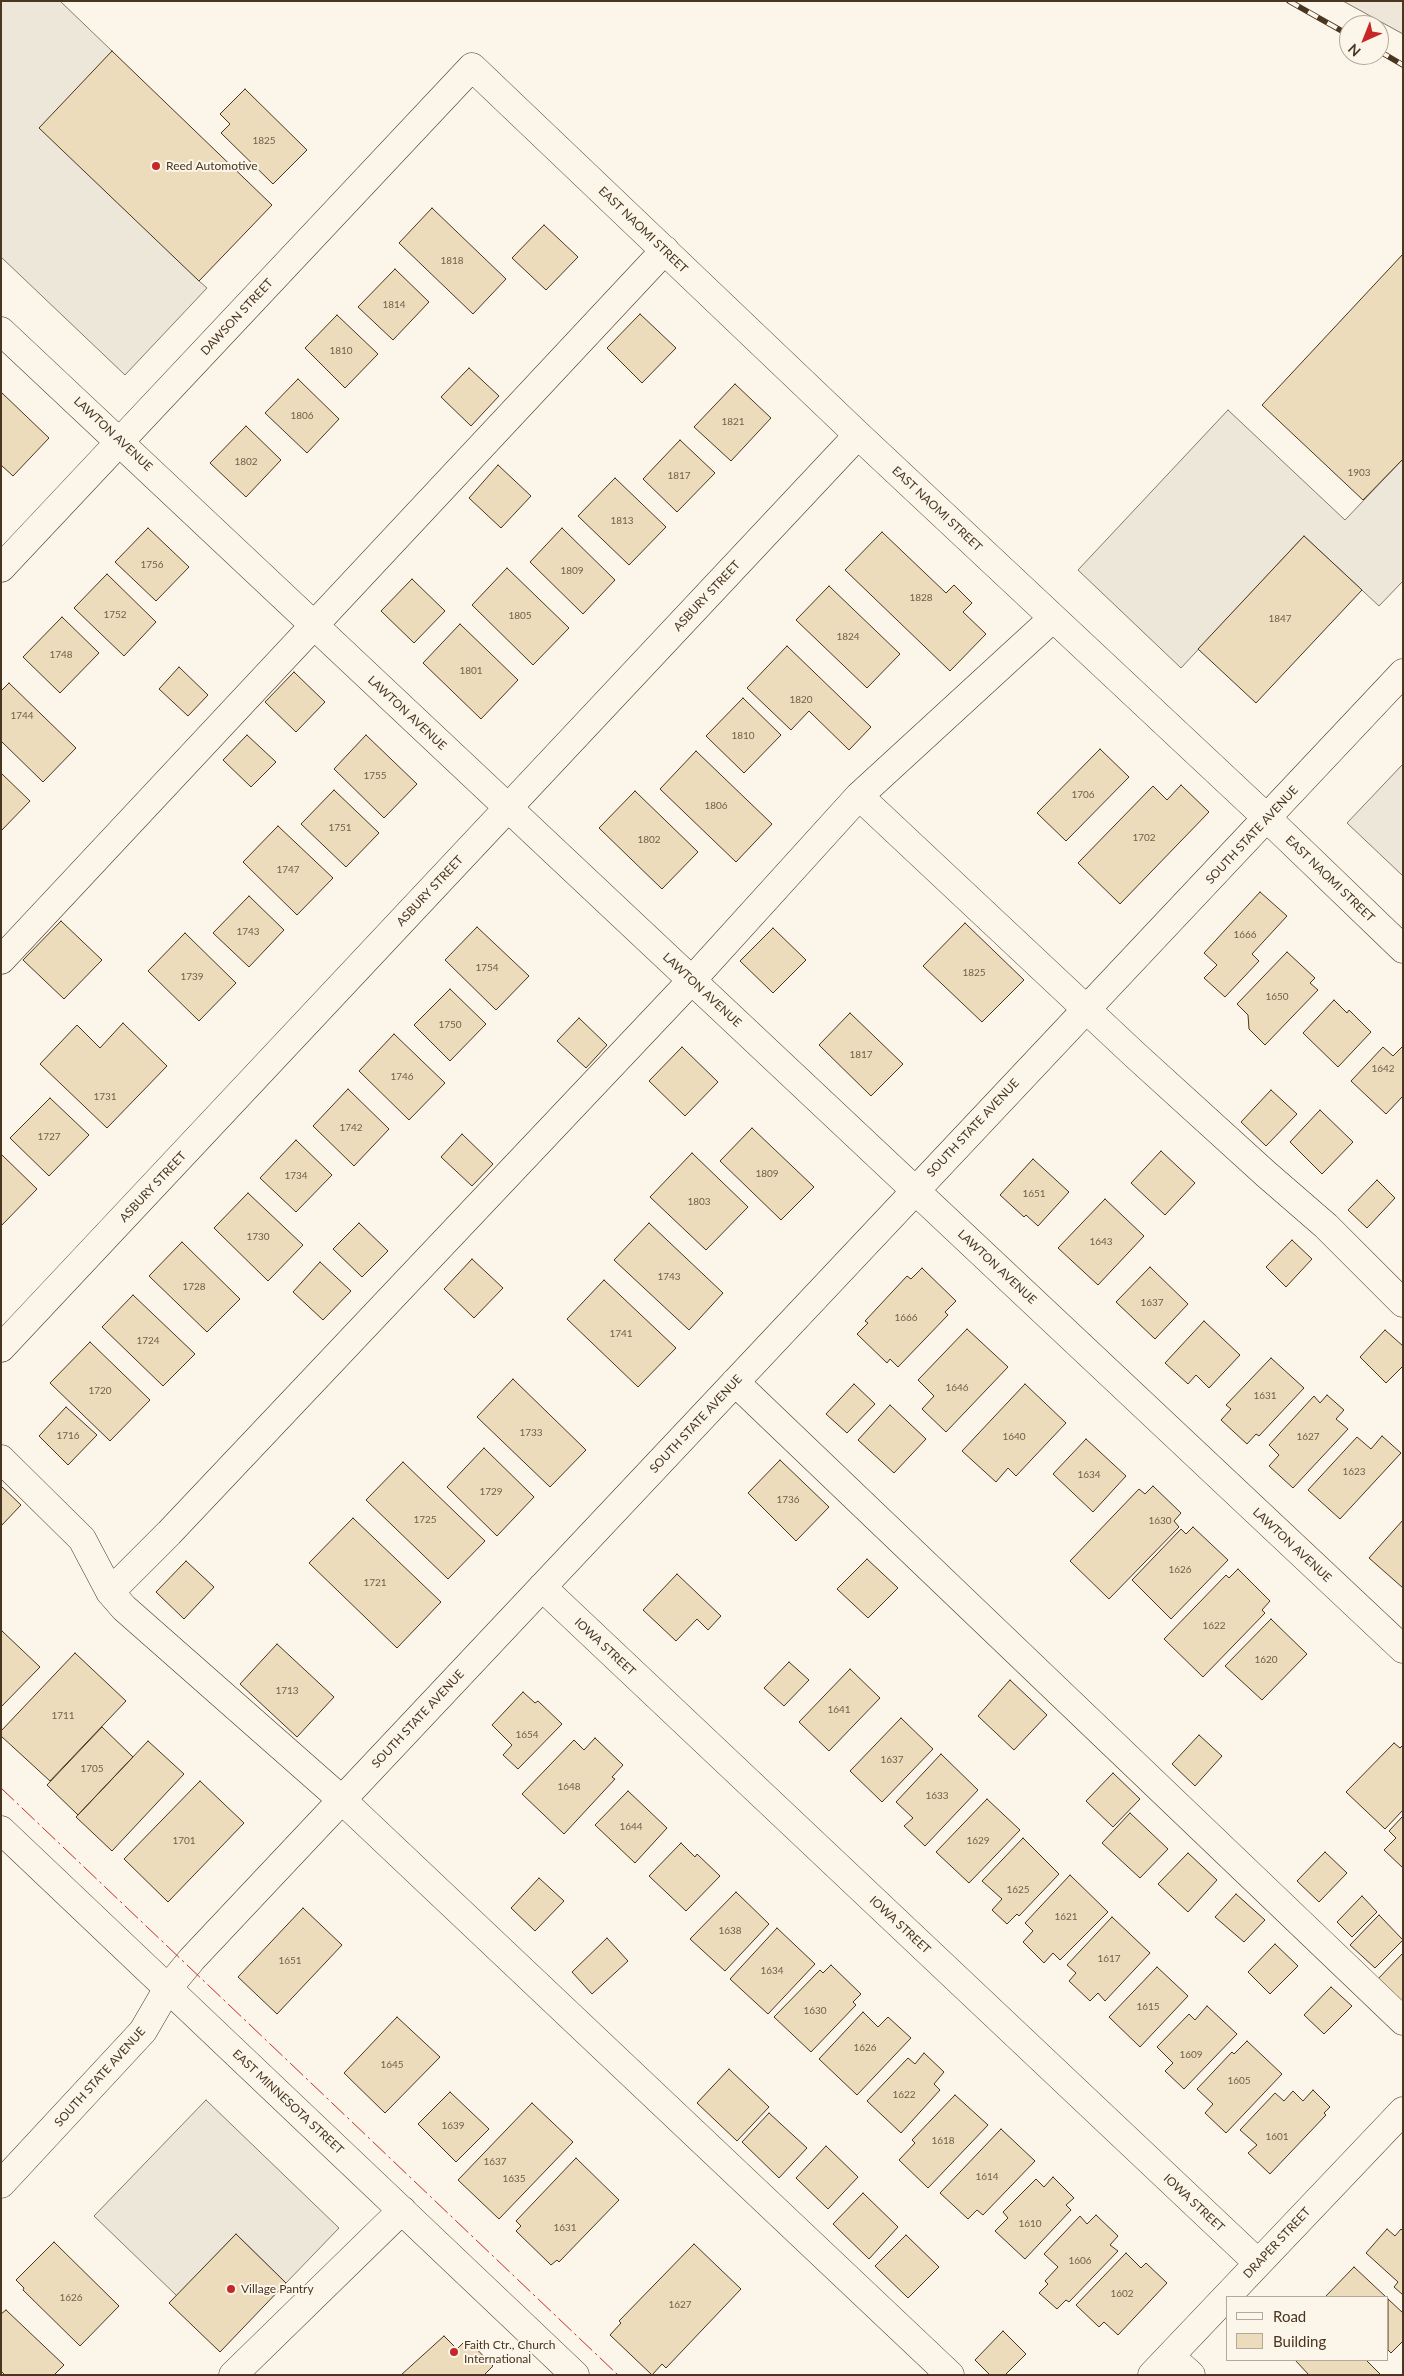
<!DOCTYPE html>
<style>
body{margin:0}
#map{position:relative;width:1404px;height:2376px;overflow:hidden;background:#fbf6e9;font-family:Lato,sans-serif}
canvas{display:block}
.frame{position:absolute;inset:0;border:2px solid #4a3520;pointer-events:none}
.legend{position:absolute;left:1226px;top:2296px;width:162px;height:65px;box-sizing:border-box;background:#fbf6e9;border:1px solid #b4a999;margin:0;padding:6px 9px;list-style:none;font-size:15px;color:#4a3520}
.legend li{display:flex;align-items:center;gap:10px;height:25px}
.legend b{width:25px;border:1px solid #b4a999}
.north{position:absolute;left:1339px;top:15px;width:50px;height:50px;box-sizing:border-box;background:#fbf6e9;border:1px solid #b4a999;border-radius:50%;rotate:224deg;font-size:14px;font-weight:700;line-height:20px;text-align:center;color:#4a3520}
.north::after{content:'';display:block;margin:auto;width:18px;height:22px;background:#c62828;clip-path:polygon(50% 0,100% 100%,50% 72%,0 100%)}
</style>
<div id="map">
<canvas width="1404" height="2376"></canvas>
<div class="frame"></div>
<ul class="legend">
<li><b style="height:6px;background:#fbf6e9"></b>Road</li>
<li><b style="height:14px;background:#ecdcbc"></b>Building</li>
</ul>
<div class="north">N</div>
</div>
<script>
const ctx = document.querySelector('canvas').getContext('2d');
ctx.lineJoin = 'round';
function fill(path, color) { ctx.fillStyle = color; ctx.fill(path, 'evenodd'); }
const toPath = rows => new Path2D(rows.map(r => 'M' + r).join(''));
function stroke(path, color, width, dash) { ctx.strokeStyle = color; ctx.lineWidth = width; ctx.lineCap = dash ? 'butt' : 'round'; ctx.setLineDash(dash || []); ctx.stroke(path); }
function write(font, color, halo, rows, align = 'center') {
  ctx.font = font + ' Lato,sans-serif'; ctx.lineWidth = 4; ctx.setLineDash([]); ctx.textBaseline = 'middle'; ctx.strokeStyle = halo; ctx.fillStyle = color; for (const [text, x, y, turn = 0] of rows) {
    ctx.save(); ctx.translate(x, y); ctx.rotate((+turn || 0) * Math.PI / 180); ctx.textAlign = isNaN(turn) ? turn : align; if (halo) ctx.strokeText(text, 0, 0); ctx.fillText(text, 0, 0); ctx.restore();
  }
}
const green = toPath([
 [1343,1,1403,1,1403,34,1343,1]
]);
fill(green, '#ede6d9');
stroke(green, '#887966', 1);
const parking = toPath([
 [1,1,60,1,112,51,199,281,207,288,125,375,1,257,1,1],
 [1228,410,1345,520,1403,459,1403,581,1379,606,1304,536,1181,668,1078,570,1228,410],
 [1403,764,1403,876,1347,823,1403,764],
 [206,2100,339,2228,286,2283,236,2234,177,2296,94,2216,206,2100]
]);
fill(parking, '#ede7d9');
stroke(parking, '#887966', 1);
const building = toPath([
 [112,51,272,205,199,281,39,128,112,51],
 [245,89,307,150,273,184,221,133,230,124,220,114,245,89],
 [432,208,506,279,473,314,399,243,432,208],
 [544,225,578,257,546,290,512,258,544,225],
 [1403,254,1403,459,1363,500,1262,405,1403,254],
 [395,269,429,302,393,340,358,307,395,269],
 [640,314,676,348,642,383,607,348,640,314],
 [337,315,378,354,345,388,305,348,337,315],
 [469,368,499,396,471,426,441,397,469,368],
 [298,379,339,419,307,453,265,413,298,379],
 [735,384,771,418,731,461,694,427,735,384],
 [1,392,49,438,13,476,1,465,1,392],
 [246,426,281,460,246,497,210,463,246,426],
 [680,440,715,473,677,512,643,479,680,440],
 [498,465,531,496,501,528,469,498,498,465],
 [615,478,666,527,629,565,578,516,615,478],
 [148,528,189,567,156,601,115,562,148,528],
 [562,528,615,580,583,614,530,562,562,528],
 [882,532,946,593,954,585,972,603,963,612,986,634,950,671,845,570,882,532],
 [1304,536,1362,590,1256,703,1198,649,1304,536],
 [507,568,569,628,533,665,472,605,507,568],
 [107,574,156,622,124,656,74,608,107,574],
 [412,579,445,611,414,643,381,611,412,579],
 [829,586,900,654,867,688,796,620,829,586],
 [62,617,99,653,60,693,23,657,62,617],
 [460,624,518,680,481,719,423,663,460,624],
 [787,646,871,727,849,750,809,711,791,730,747,688,787,646],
 [179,667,208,695,188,716,159,689,179,667],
 [294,672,325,702,296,732,265,702,294,672],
 [9,683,76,748,43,782,1,741,1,691,9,683],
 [743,698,781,735,744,773,706,736,743,698],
 [247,735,276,762,251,787,223,760,247,735],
 [366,735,417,784,384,818,334,769,366,735],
 [1100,749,1129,777,1066,841,1037,813,1100,749],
 [696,751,772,824,736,862,660,789,696,751],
 [1,773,30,801,1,831,1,773],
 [1181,785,1209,812,1120,904,1078,863,1153,786,1167,800,1181,785],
 [334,790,379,833,346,867,301,824,334,790],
 [635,791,698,852,662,889,599,828,635,791],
 [278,826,333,878,297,915,243,862,278,826],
 [1260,892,1287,916,1252,954,1259,961,1225,997,1204,978,1217,965,1204,953,1260,892],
 [249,896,284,930,249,967,213,933,249,896],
 [61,921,102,960,64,999,23,960,61,921],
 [965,923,1024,980,982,1022,923,966,965,923],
 [477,927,529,976,496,1010,445,960,477,927],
 [773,928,806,960,773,993,740,961,773,928],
 [185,933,236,983,199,1021,148,971,185,933],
 [1287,952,1315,978,1310,983,1318,990,1265,1045,1249,1029,1248,1015,1237,1004,1287,952],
 [450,989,486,1024,450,1061,414,1025,450,989],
 [1334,1000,1347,1013,1349,1010,1371,1032,1338,1067,1303,1033,1334,1000],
 [850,1013,903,1064,871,1096,819,1045,850,1013],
 [579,1018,607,1045,586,1068,557,1041,579,1018],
 [123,1023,167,1066,107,1128,40,1064,77,1025,100,1048,123,1023],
 [394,1034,445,1083,409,1120,359,1071,394,1034],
 [1403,1046,1403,1096,1386,1114,1351,1081,1383,1047,1393,1056,1403,1046],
 [682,1047,718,1082,685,1116,649,1081,682,1047],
 [348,1089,389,1129,354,1166,313,1126,348,1089],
 [1271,1090,1297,1114,1266,1146,1241,1122,1271,1090],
 [50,1098,89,1135,49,1176,10,1138,50,1098],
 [1320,1110,1353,1142,1322,1174,1290,1142,1320,1110],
 [752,1128,814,1187,781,1220,720,1161,752,1128],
 [462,1134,493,1164,472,1186,441,1157,462,1134],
 [296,1140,332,1175,296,1212,260,1178,296,1140],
 [1161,1151,1195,1183,1165,1215,1131,1183,1161,1151],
 [692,1153,748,1207,706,1250,650,1197,692,1153],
 [1,1154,37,1189,1,1226,1,1154],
 [1033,1159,1069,1192,1038,1226,1026,1215,1024,1217,1000,1195,1033,1159],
 [1377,1180,1395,1198,1367,1228,1348,1210,1377,1180],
 [248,1193,303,1245,268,1281,214,1228,248,1193],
 [1105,1199,1144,1236,1098,1285,1058,1248,1105,1199],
 [359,1223,388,1251,362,1277,333,1249,359,1223],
 [649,1223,723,1293,689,1330,614,1260,649,1223],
 [1292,1240,1312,1259,1286,1287,1266,1267,1292,1240],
 [182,1242,240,1299,207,1332,149,1276,182,1242],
 [472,1259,503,1288,474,1318,444,1289,472,1259],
 [320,1262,351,1291,323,1320,293,1292,320,1262],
 [1150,1267,1188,1304,1155,1339,1116,1302,1150,1267],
 [922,1268,956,1301,945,1312,948,1315,898,1367,890,1359,887,1363,857,1334,868,1323,865,1321,907,1276,911,1279,922,1268],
 [604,1280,676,1348,638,1387,567,1319,604,1280],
 [133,1295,195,1354,163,1386,102,1327,133,1295],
 [1204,1321,1240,1355,1209,1388,1196,1375,1188,1384,1165,1363,1204,1321],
 [967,1329,1008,1367,946,1432,922,1409,934,1396,918,1380,967,1329],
 [1385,1330,1403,1346,1403,1366,1386,1383,1360,1357,1385,1330],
 [90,1342,150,1400,110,1441,50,1383,90,1342],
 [1271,1358,1304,1388,1259,1436,1256,1434,1247,1444,1221,1420,1231,1409,1226,1405,1271,1358],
 [513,1379,586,1450,550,1487,477,1417,513,1379],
 [854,1384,875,1404,847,1433,826,1414,854,1384],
 [1025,1384,1066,1423,1016,1476,1008,1468,996,1482,962,1451,1025,1384],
 [1327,1395,1344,1410,1336,1419,1348,1429,1293,1488,1269,1466,1279,1455,1269,1445,1314,1396,1320,1403,1327,1395],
 [890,1405,926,1439,894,1473,858,1440,890,1405],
 [66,1407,97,1435,68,1465,39,1436,66,1407],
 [1382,1436,1401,1453,1340,1519,1308,1490,1357,1437,1371,1449,1382,1436],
 [1086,1439,1126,1476,1093,1512,1053,1474,1086,1439],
 [484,1448,534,1497,497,1536,447,1487,484,1448],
 [780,1460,829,1507,796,1541,748,1493,780,1460],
 [403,1462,485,1541,448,1579,366,1500,403,1462],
 [1,1486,21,1505,1,1526,1,1486],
 [1153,1486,1181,1513,1174,1521,1179,1527,1109,1599,1070,1561,1139,1489,1145,1494,1153,1486],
 [353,1518,441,1602,397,1648,309,1563,353,1518],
 [1403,1520,1403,1588,1369,1558,1403,1520],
 [1193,1527,1228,1560,1171,1619,1132,1580,1181,1529,1186,1534,1193,1527],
 [867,1559,898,1588,868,1618,837,1589,867,1559],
 [186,1561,214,1587,184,1619,156,1592,186,1561],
 [1238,1569,1270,1601,1262,1610,1265,1613,1203,1677,1164,1639,1226,1575,1229,1578,1238,1569],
 [677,1574,721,1616,708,1630,697,1619,676,1641,643,1610,677,1574],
 [1271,1619,1307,1654,1262,1700,1225,1666,1271,1619],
 [2,1631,40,1667,1,1707,1,1631,2,1631],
 [277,1644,334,1697,297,1737,240,1684,277,1644],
 [75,1653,126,1701,50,1781,1,1736,1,1731,75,1653],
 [789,1662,809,1680,784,1706,764,1688,789,1662],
 [850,1669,880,1698,829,1751,799,1722,850,1669],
 [1010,1680,1047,1715,1014,1750,978,1716,1010,1680],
 [523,1692,535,1703,538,1701,562,1724,518,1769,503,1755,512,1745,492,1725,523,1692],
 [901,1718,933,1749,882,1802,850,1771,901,1718],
 [102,1727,133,1757,78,1815,47,1785,102,1727],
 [1199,1735,1222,1756,1195,1786,1172,1764,1199,1735],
 [595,1738,623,1765,612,1777,615,1779,564,1834,522,1794,574,1740,584,1750,595,1738],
 [148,1741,184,1774,112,1851,76,1817,148,1741],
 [1394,1743,1400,1748,1403,1745,1403,1810,1385,1829,1346,1792,1394,1743],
 [941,1754,978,1790,925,1846,904,1826,913,1818,896,1802,941,1754],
 [1113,1773,1140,1799,1113,1827,1086,1801,1113,1773],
 [200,1781,244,1823,168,1902,124,1859,200,1781],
 [628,1791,667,1828,635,1863,595,1825,628,1791],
 [987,1799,1020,1830,969,1883,936,1852,987,1799],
 [1130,1813,1168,1849,1140,1878,1102,1843,1130,1813],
 [1403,1816,1403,1868,1384,1850,1396,1838,1389,1831,1403,1816],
 [1023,1838,1059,1874,1019,1916,1017,1914,1007,1924,992,1910,1002,1899,982,1881,1023,1838],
 [681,1843,695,1857,697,1854,720,1876,686,1911,649,1876,681,1843],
 [1325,1852,1347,1873,1319,1902,1297,1881,1325,1852],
 [1188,1853,1217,1880,1188,1912,1158,1884,1188,1853],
 [1070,1875,1108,1912,1060,1960,1053,1953,1044,1963,1023,1942,1033,1931,1025,1923,1070,1875],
 [539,1878,564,1901,535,1931,511,1908,539,1878],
 [736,1892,769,1924,725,1971,690,1939,736,1892],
 [1236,1894,1265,1920,1244,1942,1215,1917,1236,1894],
 [1362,1896,1377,1912,1352,1937,1337,1922,1362,1896],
 [303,1908,342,1945,277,2014,238,1977,303,1908],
 [1379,1915,1403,1940,1375,1968,1350,1945,1379,1915],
 [1112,1917,1150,1953,1105,2001,1098,1993,1090,2001,1069,1981,1076,1973,1067,1965,1112,1917],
 [777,1928,815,1964,768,2014,730,1979,777,1928],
 [607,1938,628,1961,592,1994,572,1972,607,1938],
 [1275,1944,1298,1966,1270,1994,1248,1972,1275,1944],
 [1403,1953,1403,2007,1376,1981,1403,1953],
 [831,1965,861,1994,853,2002,856,2005,811,2052,774,2017,820,1970,823,1973,831,1965],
 [1157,1967,1188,1996,1140,2047,1109,2017,1157,1967],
 [1331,1987,1352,2006,1324,2034,1304,2015,1331,1987],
 [1207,2006,1237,2034,1184,2089,1165,2071,1173,2063,1157,2047,1189,2014,1195,2020,1207,2006],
 [863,2012,878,2027,888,2017,911,2038,857,2095,819,2059,863,2012],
 [397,2017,440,2057,385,2113,344,2073,397,2017],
 [1247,2041,1282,2074,1226,2133,1205,2113,1213,2104,1197,2089,1232,2052,1234,2054,1247,2041],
 [924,2053,944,2072,934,2084,940,2090,901,2133,867,2101,908,2058,915,2064,924,2053],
 [729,2069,769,2107,737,2141,697,2103,729,2069],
 [1313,2090,1330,2107,1324,2113,1326,2115,1270,2174,1248,2153,1257,2145,1240,2130,1275,2093,1284,2101,1293,2091,1303,2101,1313,2090],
 [450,2092,489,2129,456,2162,418,2124,450,2092],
 [955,2095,988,2125,928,2188,899,2160,915,2143,912,2140,955,2095],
 [532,2103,573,2142,499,2219,458,2180,532,2103],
 [769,2113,807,2148,779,2178,742,2142,769,2113],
 [1001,2129,1035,2161,983,2215,977,2210,968,2219,940,2193,1001,2129],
 [826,2146,858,2177,828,2209,796,2178,826,2146],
 [576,2158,619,2200,559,2262,557,2260,551,2265,516,2231,521,2226,516,2221,576,2158],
 [1053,2177,1074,2198,1066,2205,1071,2210,1025,2259,995,2231,1008,2218,1003,2212,1036,2179,1044,2187,1053,2177],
 [863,2193,898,2227,869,2259,833,2224,863,2193],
 [1096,2215,1118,2236,1110,2245,1118,2251,1069,2302,1066,2300,1057,2309,1039,2293,1048,2284,1045,2281,1058,2267,1044,2254,1080,2216,1087,2224,1096,2215],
 [1387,2229,1395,2236,1401,2229,1403,2231,1403,2295,1394,2287,1398,2282,1366,2253,1387,2229],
 [236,2234,286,2283,220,2352,169,2303,236,2234],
 [906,2235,939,2267,908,2298,875,2266,906,2235],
 [54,2242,119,2306,80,2346,23,2290,24,2288,16,2280,54,2242],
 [694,2244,741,2289,666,2368,662,2364,652,2375,610,2335,621,2323,619,2321,694,2244],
 [1126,2253,1141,2268,1146,2263,1167,2283,1118,2335,1104,2322,1099,2327,1076,2305,1126,2253],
 [1354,2267,1386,2297,1325,2297,1354,2267],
 [1388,2299,1403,2313,1403,2341,1391,2353,1388,2350,1388,2299],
 [6,2310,64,2365,54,2375,5,2375,1,2371,1,2314,6,2310],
 [1003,2331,1026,2354,1005,2375,990,2375,975,2360,1003,2331],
 [444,2336,457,2349,467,2339,493,2366,484,2375,401,2375,444,2336],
 [1295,2360,1366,2360,1381,2375,1309,2375,1295,2360]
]);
fill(building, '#ecdcbc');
stroke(building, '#4a3520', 1);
const minor = toPath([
 [1,331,1403,1649],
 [1,568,472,67,858,435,1268,819,1403,949],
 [859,796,1134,1054,1266,1174,1326,1226,1403,1303],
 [1,960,665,250],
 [1,1348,858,435],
 [735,1382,1403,2021],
 [1,1459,82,1539,110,1592,124,1608,342,1800,950,2375],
 [542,1587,1258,2263],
 [110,1592,169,1533,692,980,859,796,1053,618],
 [1,1830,575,2375],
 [1,2184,143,2031,168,1988,192,1959,1403,673],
 [1170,2356,1191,2375],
 [233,2375,402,2210],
 [1152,2375,1403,2111]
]);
stroke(minor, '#4a3520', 29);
stroke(minor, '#fbf6e9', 28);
const rail = toPath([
 [1289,1,1349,35],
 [1379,51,1403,65]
]);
stroke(rail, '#4a3520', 5.5);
stroke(rail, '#fbf6e9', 4, [11]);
stroke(toPath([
 [1,1788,618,2375]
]), '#c62828', 1, [18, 4, 2.5, 4]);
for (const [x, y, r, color] of [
 [156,166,5,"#c62828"],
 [231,2289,5,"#c62828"],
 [454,2352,5,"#c62828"]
]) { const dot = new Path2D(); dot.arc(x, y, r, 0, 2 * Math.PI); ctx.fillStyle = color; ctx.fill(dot); stroke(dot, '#fbf6e9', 2); }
write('10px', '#725f47', null, [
 ["1825",264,141],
 ["1818",452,261],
 ["1814",394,305],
 ["1810",341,351],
 ["1806",302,416],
 ["1821",733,422],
 ["1802",246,462],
 ["1903",1359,473],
 ["1817",679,476],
 ["1813",622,521],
 ["1756",152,565],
 ["1809",572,571],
 ["1828",921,598],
 ["1752",115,615],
 ["1805",520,616],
 ["1847",1280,619],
 ["1824",848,637],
 ["1748",61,655],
 ["1801",471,671],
 ["1820",801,700],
 ["1744",22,716],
 ["1810",743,736],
 ["1755",375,776],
 ["1706",1083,795],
 ["1806",716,806],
 ["1751",340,828],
 ["1702",1144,838],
 ["1802",649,840],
 ["1747",288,870],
 ["1743",248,932],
 ["1666",1245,935],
 ["1754",487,968],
 ["1825",974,973],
 ["1739",192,977],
 ["1650",1277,997],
 ["1750",450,1025],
 ["1817",861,1055],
 ["1642",1383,1069],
 ["1746",402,1077],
 ["1731",105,1097],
 ["1742",351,1128],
 ["1727",49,1137],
 ["1809",767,1174],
 ["1734",296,1176],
 ["1651",1034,1194],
 ["1803",699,1202],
 ["1730",258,1237],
 ["1643",1101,1242],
 ["1743",669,1277],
 ["1728",194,1287],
 ["1637",1152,1303],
 ["1666",906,1318],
 ["1741",621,1334],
 ["1724",148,1341],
 ["1646",957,1388],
 ["1720",100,1391],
 ["1631",1265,1396],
 ["1733",531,1433],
 ["1716",68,1436],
 ["1640",1014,1437],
 ["1627",1308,1437],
 ["1623",1354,1472],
 ["1634",1089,1475],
 ["1729",491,1492],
 ["1736",788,1500],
 ["1725",425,1520],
 ["1630",1160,1521],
 ["1626",1180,1570],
 ["1721",375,1583],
 ["1622",1214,1626],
 ["1620",1266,1660],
 ["1713",287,1691],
 ["1641",839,1710],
 ["1711",63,1716],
 ["1654",527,1735],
 ["1637",892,1760],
 ["1705",92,1769],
 ["1648",569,1787],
 ["1633",937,1796],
 ["1644",631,1827],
 ["1701",184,1841],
 ["1629",978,1841],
 ["1625",1018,1890],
 ["1621",1066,1917],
 ["1638",730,1931],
 ["1617",1109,1959],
 ["1651",290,1961],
 ["1634",772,1971],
 ["1615",1148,2007],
 ["1630",815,2011],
 ["1626",865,2048],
 ["1609",1191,2055],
 ["1645",392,2065],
 ["1605",1239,2081],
 ["1622",904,2095],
 ["1639",453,2126],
 ["1601",1277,2137],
 ["1618",943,2141],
 ["1637",495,2162],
 ["1614",987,2177],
 ["1635",514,2179],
 ["1610",1030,2224],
 ["1631",565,2228],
 ["1606",1080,2261],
 ["1602",1122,2294],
 ["1626",71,2298],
 ["1627",680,2305]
]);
write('12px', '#4a3520', '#fbf6e9', [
 ["Reed Automotive",166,166],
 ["Village Pantry",241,2289],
 ["Faith Ctr., Church",464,2345],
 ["International",464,2359]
], 'left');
write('12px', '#4a3520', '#fbf6e9', [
 ["EAST NAOMI STREET",643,230,44],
 ["DAWSON STREET",237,317,-47],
 ["LAWTON AVENUE",113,434,43],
 ["EAST NAOMI STREET",937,509,43],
 ["ASBURY STREET",707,596,-47],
 ["LAWTON AVENUE",407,713,43],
 ["SOUTH STATE AVENUE",1252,835,-47],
 ["EAST NAOMI STREET",1330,879,44],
 ["ASBURY STREET",430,891,-47],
 ["LAWTON AVENUE",702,990,43],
 ["SOUTH STATE AVENUE",973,1128,-47],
 ["ASBURY STREET",153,1187,-47],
 ["LAWTON AVENUE",997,1267,43],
 ["SOUTH STATE AVENUE",696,1424,-47],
 ["LAWTON AVENUE",1292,1545,43],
 ["IOWA STREET",605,1647,43],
 ["SOUTH STATE AVENUE",418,1719,-47],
 ["IOWA STREET",900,1925,43],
 ["SOUTH STATE AVENUE",100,2077,-48],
 ["EAST MINNESOTA STREET",288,2102,43],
 ["IOWA STREET",1194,2203,43],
 ["DRAPER STREET",1277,2243,-47]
]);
</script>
